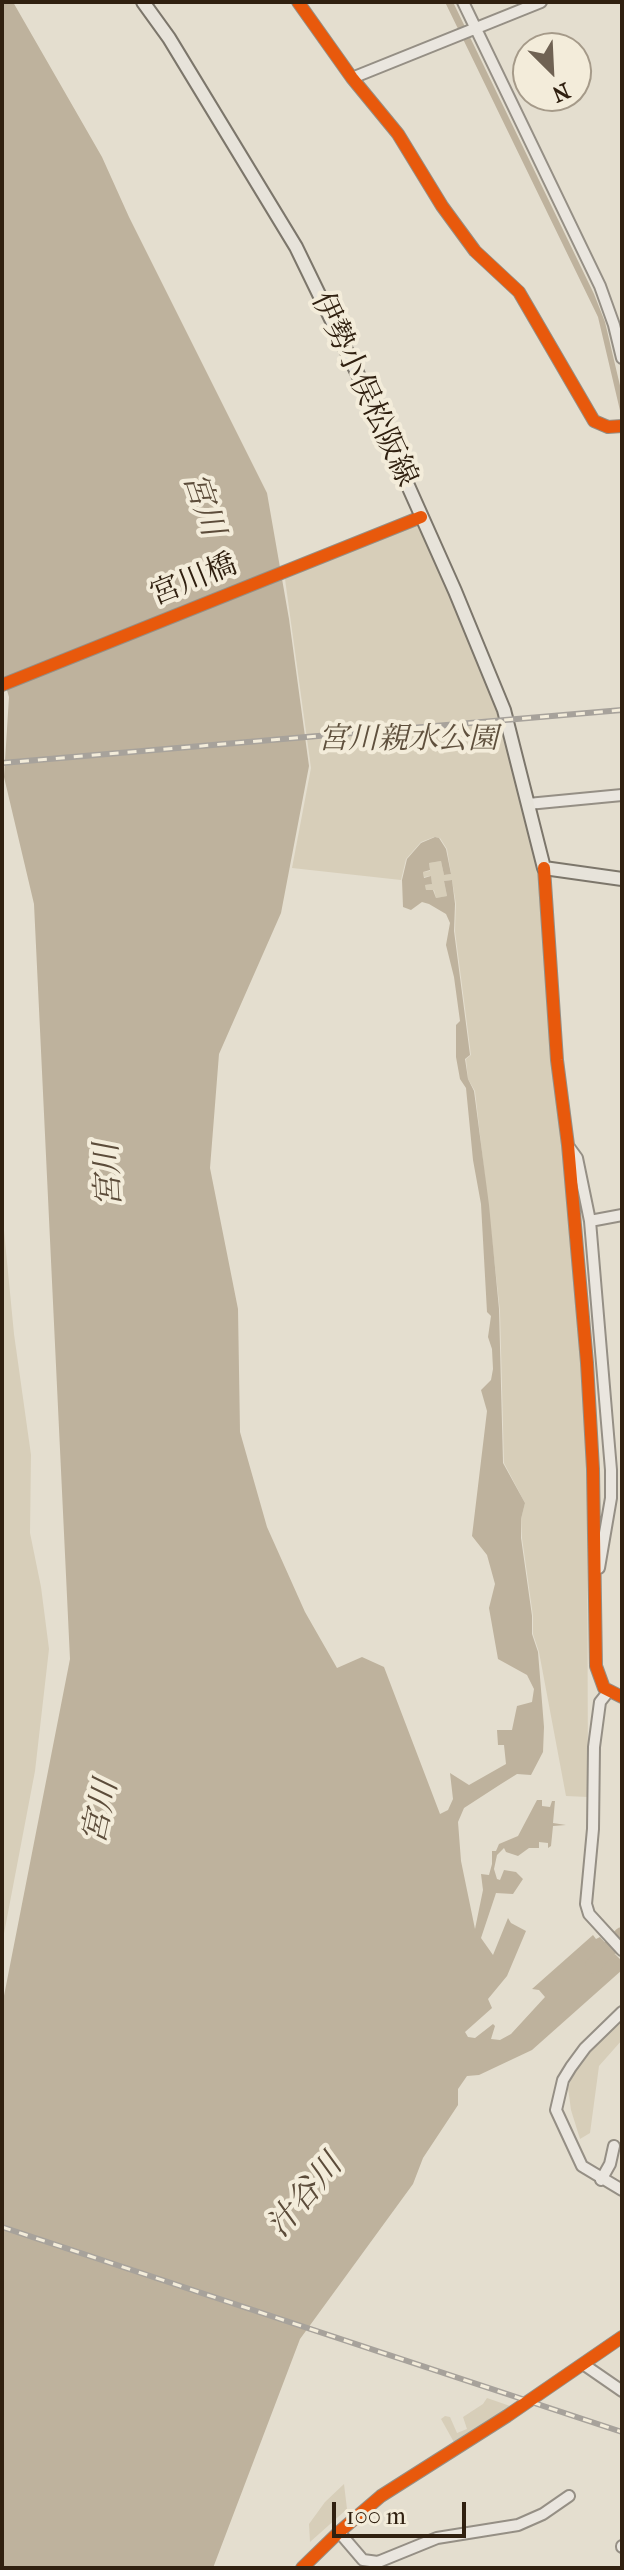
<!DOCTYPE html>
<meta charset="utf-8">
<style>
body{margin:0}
#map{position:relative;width:624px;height:2570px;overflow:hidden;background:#e4decf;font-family:"IM FELL French Canon",serif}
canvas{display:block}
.frame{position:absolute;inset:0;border:4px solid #302010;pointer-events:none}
.north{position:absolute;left:512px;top:32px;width:80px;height:80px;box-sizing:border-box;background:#f3ecda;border:2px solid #a59a89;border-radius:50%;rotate:156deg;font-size:22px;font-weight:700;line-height:32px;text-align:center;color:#302010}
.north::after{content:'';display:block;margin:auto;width:28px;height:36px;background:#6f6253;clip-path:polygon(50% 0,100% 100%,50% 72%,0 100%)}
.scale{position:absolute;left:332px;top:2502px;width:134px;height:36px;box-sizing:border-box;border:4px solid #302010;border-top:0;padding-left:10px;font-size:24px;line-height:28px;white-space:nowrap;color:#302010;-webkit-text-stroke:6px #f3ecda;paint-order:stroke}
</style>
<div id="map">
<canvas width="624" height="2570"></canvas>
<div class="frame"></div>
<div class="north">N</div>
<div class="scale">100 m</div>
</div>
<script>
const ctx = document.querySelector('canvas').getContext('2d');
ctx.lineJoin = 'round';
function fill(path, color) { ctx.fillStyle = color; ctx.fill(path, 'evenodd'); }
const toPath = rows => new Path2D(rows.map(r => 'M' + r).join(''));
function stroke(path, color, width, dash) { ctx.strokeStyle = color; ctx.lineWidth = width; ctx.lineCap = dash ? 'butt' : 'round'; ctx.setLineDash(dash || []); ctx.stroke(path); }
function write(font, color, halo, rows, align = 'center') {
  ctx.font = font + ' "IM FELL French Canon","Noto Serif JP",serif'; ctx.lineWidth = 8; ctx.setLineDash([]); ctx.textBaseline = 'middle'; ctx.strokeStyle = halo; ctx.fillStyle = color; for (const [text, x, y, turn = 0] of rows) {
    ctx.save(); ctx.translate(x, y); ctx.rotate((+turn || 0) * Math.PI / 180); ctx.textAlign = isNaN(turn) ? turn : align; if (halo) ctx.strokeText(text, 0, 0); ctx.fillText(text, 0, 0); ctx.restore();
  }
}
fill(toPath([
 [423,520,507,720,528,804,554,983,568,1145,587,1463,588,1797,566,1796,539,1652,533,1634,533,1616,522,1538,521,1519,525,1503,504,1463,500,1311,475,1091,468,1079,466,1059,471,1055,455,931,456,904,452,880,444,881,447,896,436,898,434,890,426,891,425,885,432,884,431,876,424,877,423,872,430,871,429,863,441,861,444,875,451,874,447,849,440,838,434,837,421,842,406,859,401,880,292,868,311,768,285,579],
 [2,1210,14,1334,31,1455,30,1533,41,1587,49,1649,35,1771,2,1944],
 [622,2022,622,2040,599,2066,590,2133,580,2139,571,2110,568,2088,575,2070,588,2052],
 [487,2398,513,2407,455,2444,441,2419,445,2416,450,2417,457,2433,467,2429,463,2417,483,2404],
 [344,2484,347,2509,310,2542,309,2524,325,2502]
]), '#d7ceb9');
fill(toPath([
 [2,2,13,2,102,157,129,217,267,493,289,619,309,766,281,913,219,1054,210,1168,238,1309,240,1432,267,1527,305,1612,337,1668,362,1657,384,1667,440,1814,448,1810,453,1799,450,1773,469,1785,506,1764,504,1745,498,1745,497,1730,512,1730,517,1706,532,1702,534,1689,527,1675,498,1659,489,1608,495,1584,487,1555,472,1536,487,1411,481,1390,491,1380,493,1369,492,1349,488,1337,491,1316,487,1312,481,1204,473,1160,466,1088,460,1079,456,1057,456,1025,460,1021,454,977,446,945,450,923,446,914,429,904,422,902,411,910,403,907,402,880,407,859,421,843,435,837,439,838,446,849,451,874,444,875,441,861,429,863,430,870,423,872,424,878,431,876,432,884,425,885,426,890,433,890,436,898,447,896,444,881,452,880,455,904,454,931,470,1055,465,1059,468,1079,474,1091,489,1205,499,1309,503,1463,525,1503,521,1519,521,1538,532,1616,532,1634,538,1652,544,1727,543,1752,531,1775,517,1774,501,1784,464,1808,458,1822,461,1861,475,1929,483,1890,481,1874,489,1875,492,1864,492,1851,496,1851,499,1844,518,1836,537,1800,542,1800,542,1806,550,1807,552,1801,555,1801,553,1823,566,1825,553,1826,551,1846,548,1848,548,1843,539,1842,539,1848,529,1848,518,1856,506,1852,504,1848,497,1855,494,1869,497,1879,500,1880,504,1870,516,1872,523,1879,513,1894,496,1893,481,1938,493,1955,508,1918,511,1923,526,1931,507,1976,488,1999,492,2008,465,2032,468,2037,475,2038,493,2024,495,2026,491,2039,500,2040,511,2034,545,1997,539,1990,532,1989,593,1935,596,1939,600,1937,609,1947,605,1950,612,1956,615,1954,622,1961,622,1970,532,2050,479,2075,467,2076,458,2089,458,2105,423,2158,413,2184,300,2339,213,2568,2,2568,2,2006,70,1659,34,904,4,777,9,697,2,673],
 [445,2,453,2,594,294,605,322,622,394,622,419,598,317]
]), '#beb29d');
stroke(toPath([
 [593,1966,622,1935]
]), '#beb29d', 16);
const minor = toPath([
 [298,2,352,78,398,134,442,206,475,251,519,292,594,421,608,427,622,426],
 [463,2,600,286,614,325,622,358],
 [352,78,541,2],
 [2,685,421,517],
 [528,804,622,795],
 [544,868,557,1060,568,1145,587,1363,593,1469,596,1666,604,1688,622,1697],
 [569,1147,577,1158,590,1221,622,1215],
 [590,1221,611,1470,611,1498,599,1568],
 [608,1692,600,1702,594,1747,593,1829,586,1904,589,1914,622,1950],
 [622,2012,585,2048,571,2067,563,2080,556,2110,582,2166,622,2190],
 [601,2180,610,2164,614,2146],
 [583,2364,622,2391],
 [339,2532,363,2560,378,2562,437,2538,518,2525,543,2514,569,2496],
 [622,2546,622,2547],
 [302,2568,339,2532,381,2496,507,2416,622,2337]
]);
const major = toPath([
 [143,2,169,38,296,247,364,387,455,591,504,710,544,868,622,879]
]);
stroke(minor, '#958f85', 14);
stroke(major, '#7c766b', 16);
stroke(minor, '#eae6df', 10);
stroke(major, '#e7e3da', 12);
const rail = toPath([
 [2,763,622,710],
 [2,2227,622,2432]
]);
stroke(rail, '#a7a29b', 6);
stroke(rail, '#f3ecda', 3, [9]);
stroke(toPath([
 [298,2,352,78,398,134,442,206,475,251,519,292,594,421,608,427,622,426],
 [2,685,421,517],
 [544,868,557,1060,568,1145,587,1363,593,1469,596,1666,604,1688,622,1697],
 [302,2568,339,2532,381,2496,507,2416,622,2337]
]), '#e8590c', 12);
write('30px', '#302010', '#f3ecda', [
 ["伊勢小俣松阪線",363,390,65],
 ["宮川橋",194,581,-22]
]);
write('italic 30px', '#5f503d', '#f3ecda', [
 ["宮川親水公園",408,741]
]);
write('italic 32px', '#5c4c3a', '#f3ecda', [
 ["宮川",202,505,71],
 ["宮川",110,1175,-93],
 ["宮川",102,1812,-78],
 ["汁谷川",306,2197,-50]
]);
</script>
